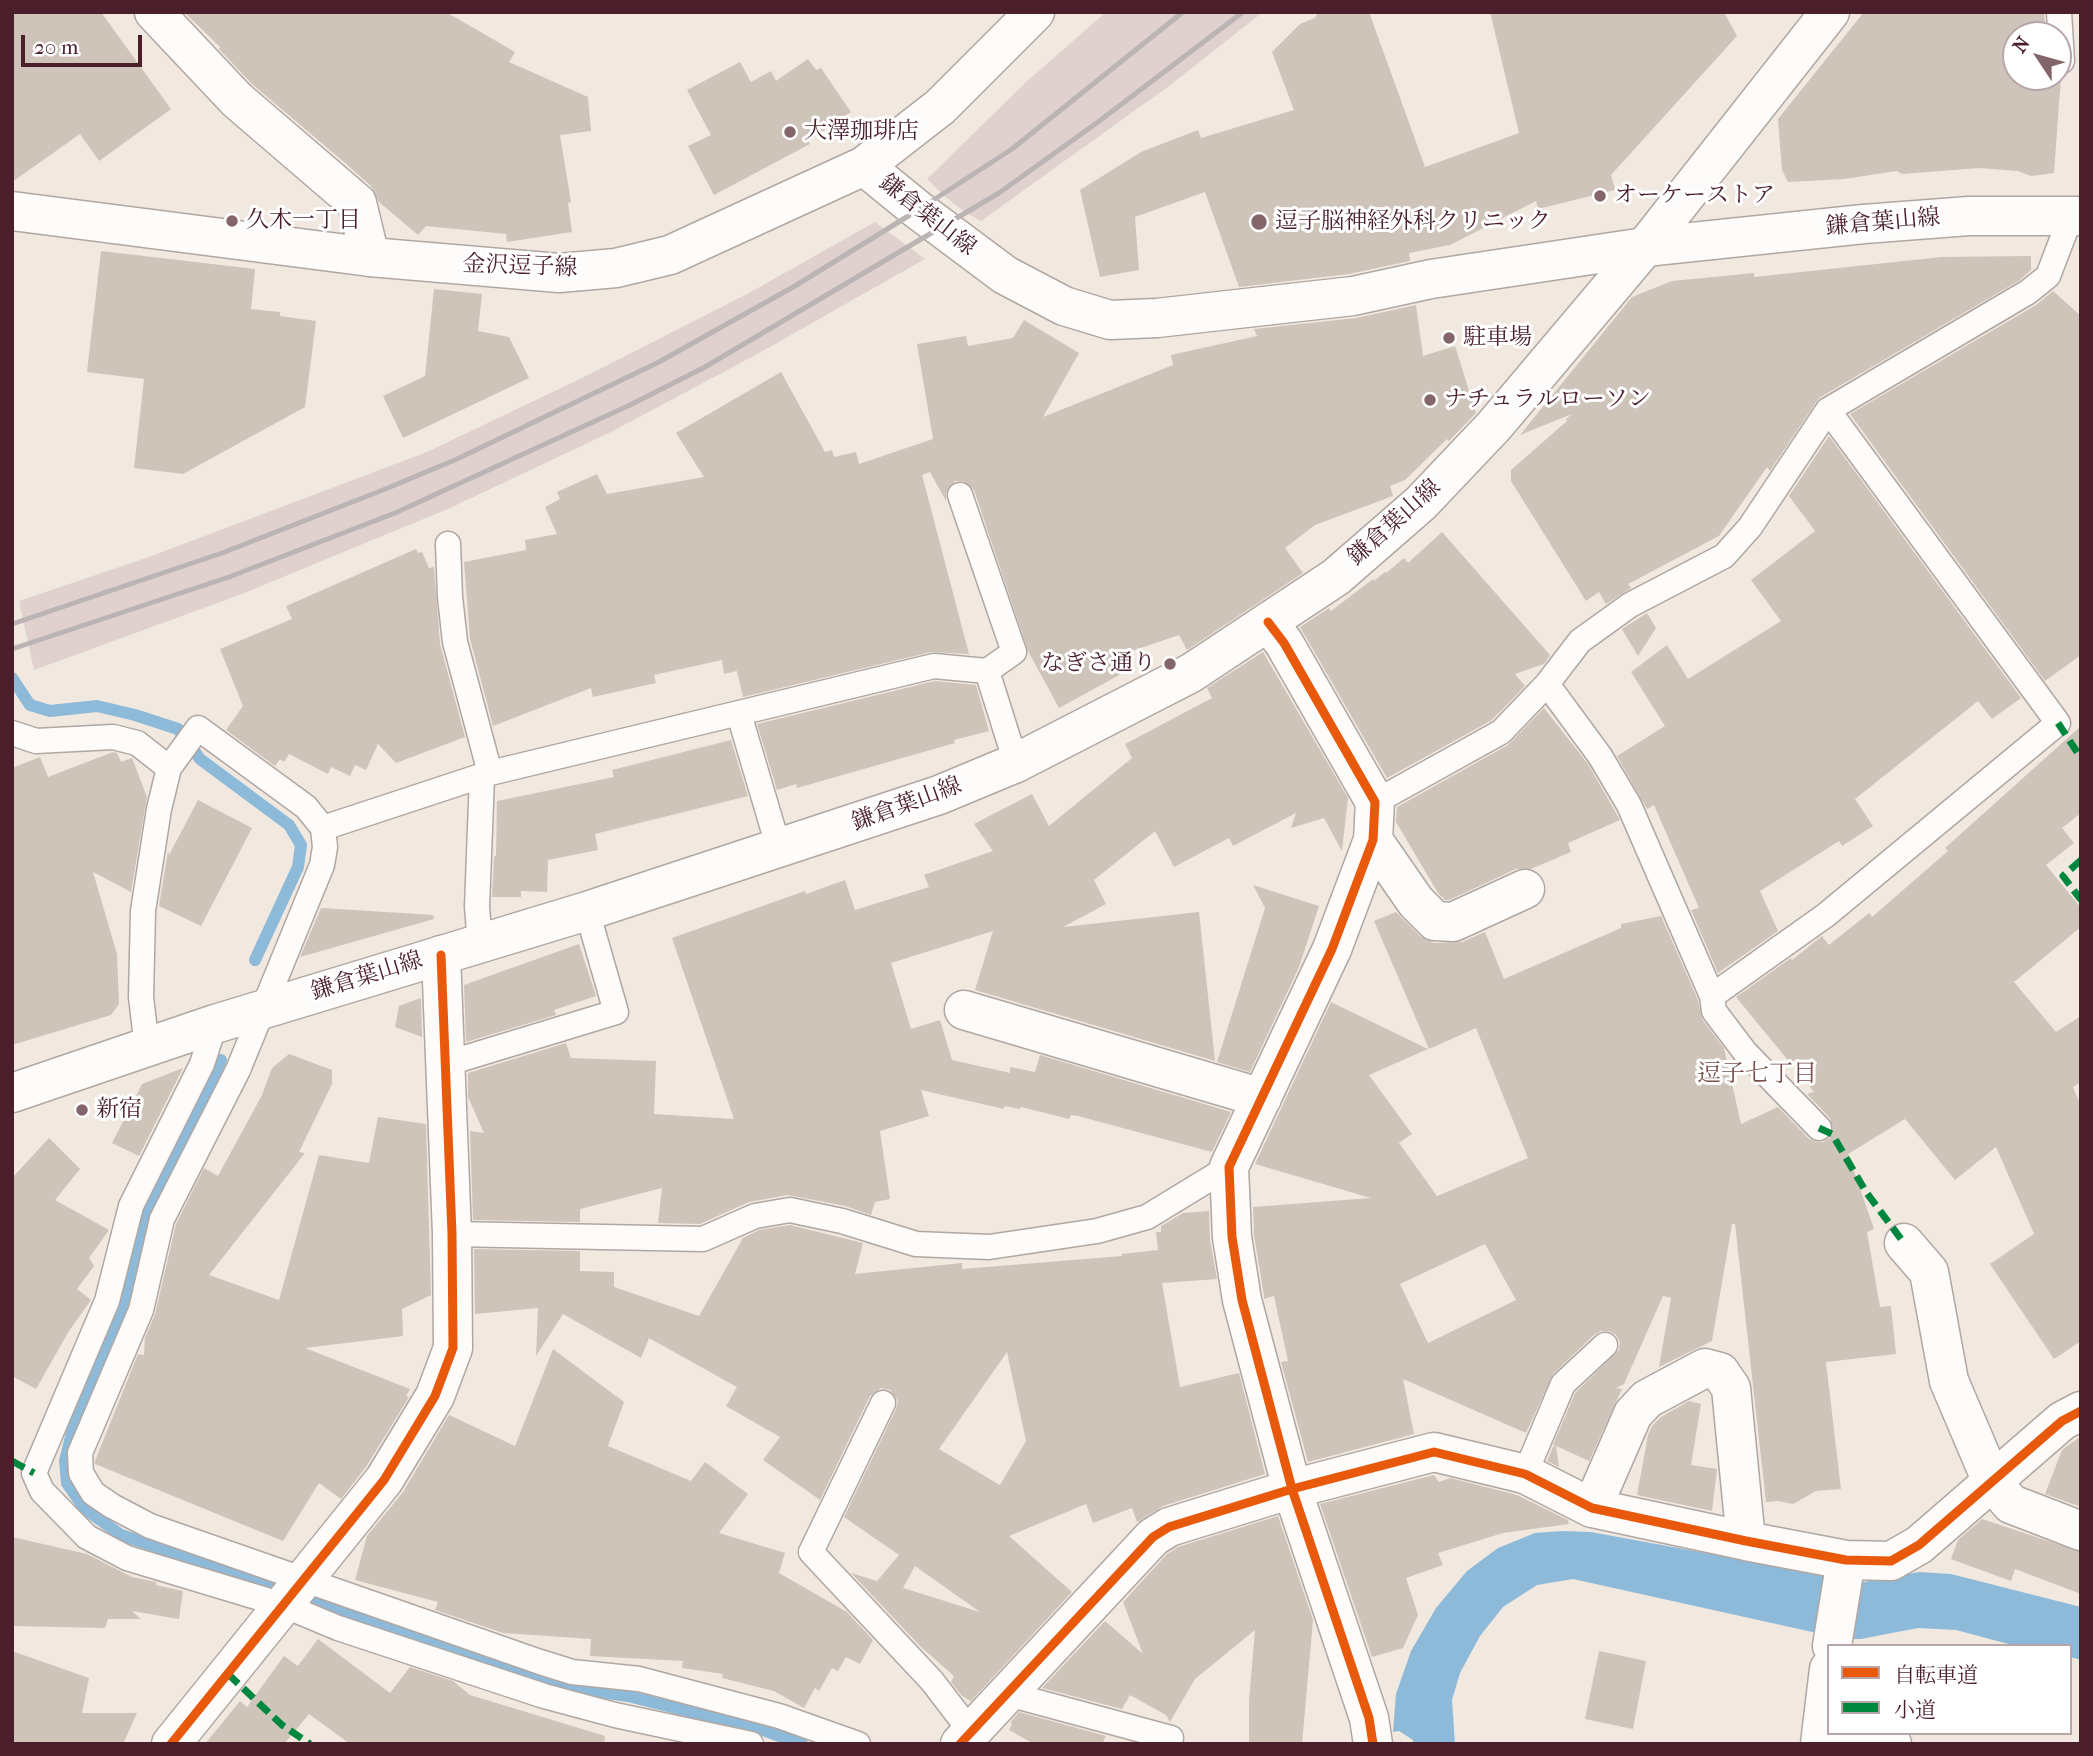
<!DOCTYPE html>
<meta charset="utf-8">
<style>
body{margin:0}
#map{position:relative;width:2093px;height:1756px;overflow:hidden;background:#f1e8df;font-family:"IM FELL French Canon","Noto Serif JP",serif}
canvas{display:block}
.frame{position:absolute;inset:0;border:14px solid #4a1f2b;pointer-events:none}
.legend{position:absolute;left:1827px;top:1644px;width:245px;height:91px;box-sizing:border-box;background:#fff;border:2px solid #b7a5aa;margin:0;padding:9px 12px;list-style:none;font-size:21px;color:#4a1f2b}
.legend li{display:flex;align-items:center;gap:14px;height:35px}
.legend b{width:35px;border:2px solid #b7a5aa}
.north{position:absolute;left:2002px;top:21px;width:70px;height:70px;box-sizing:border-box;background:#fff;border:2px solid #b7a5aa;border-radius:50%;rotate:306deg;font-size:19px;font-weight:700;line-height:28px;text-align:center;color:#4a1f2b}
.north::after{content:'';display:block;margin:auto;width:24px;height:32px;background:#84656a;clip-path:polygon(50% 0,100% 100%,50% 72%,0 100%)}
.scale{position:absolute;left:21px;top:35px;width:121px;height:32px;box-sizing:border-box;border:4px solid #4a1f2b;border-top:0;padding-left:9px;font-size:21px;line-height:24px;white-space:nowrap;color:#4a1f2b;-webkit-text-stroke:5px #fff;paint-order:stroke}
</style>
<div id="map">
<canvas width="2093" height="1756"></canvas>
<div class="frame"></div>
<ul class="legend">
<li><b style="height:9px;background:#e8590c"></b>自転車道</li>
<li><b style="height:9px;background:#00873e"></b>小道</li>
</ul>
<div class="north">N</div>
<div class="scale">20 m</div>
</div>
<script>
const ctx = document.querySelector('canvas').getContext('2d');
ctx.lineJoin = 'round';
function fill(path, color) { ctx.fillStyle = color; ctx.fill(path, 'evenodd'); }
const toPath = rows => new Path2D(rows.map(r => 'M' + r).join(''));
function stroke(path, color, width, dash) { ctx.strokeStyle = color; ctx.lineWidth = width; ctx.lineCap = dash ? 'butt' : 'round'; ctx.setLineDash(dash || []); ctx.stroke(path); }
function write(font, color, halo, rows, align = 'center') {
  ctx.font = font + ' "IM FELL French Canon","Noto Serif JP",serif'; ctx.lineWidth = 6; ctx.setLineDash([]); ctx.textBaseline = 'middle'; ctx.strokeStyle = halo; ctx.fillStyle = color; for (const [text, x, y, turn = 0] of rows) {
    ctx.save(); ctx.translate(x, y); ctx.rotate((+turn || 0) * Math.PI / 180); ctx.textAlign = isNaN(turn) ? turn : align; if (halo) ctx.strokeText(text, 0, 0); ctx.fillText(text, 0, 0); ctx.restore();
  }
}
fill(toPath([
 [1106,12,1263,12,1169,86,981,221,966,213,943,195,927,179,1025,83],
 [875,222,925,259,761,352,611,432,450,508,242,594,34,670,19,601,149,557,427,452,586,376,749,293]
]), '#e0d1cf');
fill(toPath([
 [1563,1531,1591,1532,1864,1582,1919,1572,1951,1574,2081,1607,2081,1660,2070,1657,2070,1646,2016,1646,1956,1630,1918,1628,1861,1639,1844,1639,1573,1579,1537,1585,1503,1607,1480,1636,1460,1673,1452,1700,1455,1744,1413,1744,1413,1740,1399,1731,1393,1732,1396,1694,1411,1651,1436,1608,1467,1571,1498,1548,1535,1533]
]), '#8ebada');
stroke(toPath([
 [12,678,30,705,50,711,97,706,135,715,178,729,200,759,289,825,301,845,298,867,255,960],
 [221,1060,189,1128,148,1205,123,1310,76,1416,65,1461,67,1483,85,1509,121,1535,277,1587],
 [312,1600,553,1685,628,1696,766,1731,802,1744]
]), '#8ebada', 12);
fill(toPath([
 [12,12,101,12,171,109,99,161,80,134,12,182],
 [184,12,446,12,515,52,509,62,588,97,591,131,560,135,571,202,568,203,572,232,507,242,506,234,426,226,418,235,379,202,371,186,344,162,252,84,219,49,220,47],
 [1318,12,1369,12,1425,167,1519,133,1490,12,1724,12,1737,36,1611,175,1615,190,1538,209,1536,201,1450,245,1409,253,1410,261,1349,274,1239,287,1205,192,1135,217,1139,270,1100,277,1080,190,1141,152,1198,130,1201,138,1294,110,1272,52,1300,24,1315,18],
 [1864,12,2044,12,2046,35,2016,35,2016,77,2061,77,2054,173,2031,176,2018,171,1979,168,1902,174,1897,171,1844,179,1788,182,1782,170,1778,119],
 [808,59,816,70,821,68,851,112,808,141,810,144,714,195,688,146,711,135,687,90,740,62,751,82,771,71,776,81],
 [101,251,255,269,251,309,280,312,280,316,316,321,305,407,183,474,134,468,144,379,87,372],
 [2031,256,2031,270,2020,280,1819,398,1770,471,1767,467,1719,536,1628,584,1631,588,1606,604,1599,592,1586,601,1511,481,1511,470,1567,421,1566,419,1572,414,1520,435,1632,297,1672,281,1754,273,1754,277,1942,257],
 [434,289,482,294,478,331,509,337,529,378,403,438,383,396,425,376],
 [2053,291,2081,316,2081,655,2045,681,1850,414,2036,305],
 [1416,305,1423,356,1455,346,1476,413,1449,441,1447,439,1405,480,1390,486,1393,496,1315,525,1285,548,1303,573,1187,650,1179,635,1114,657,1123,673,1059,708,1028,651,974,490,963,481,955,481,946,492,946,501,930,472,922,475,969,654,931,652,743,697,737,671,724,674,722,660,654,675,656,683,593,697,591,688,493,726,470,639,464,562,526,550,525,540,557,534,545,507,560,499,557,492,597,474,607,494,704,477,676,433,781,372,825,452,832,450,834,457,856,452,859,464,933,439,917,344,966,336,968,346,1013,338,1024,320,1079,353,1043,417,1173,365,1171,355,1257,336,1254,329,1356,318],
 [1829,436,2021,698,1992,719,1978,701,1855,799,1873,826,1842,846,1839,841,1760,891,1778,931,1718,973,1691,910,1699,908,1654,805,1647,809,1617,756,1665,726,1631,672,1667,645,1688,679,1781,621,1751,580,1815,531,1789,496],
 [1442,532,1550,655,1544,664,1515,674,1525,686,1492,720,1387,778,1300,627,1329,608,1331,611,1373,579,1374,581,1385,572,1386,573,1404,558,1408,563],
 [416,549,418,553,422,552,429,568,434,567,440,644,465,737,396,763,378,744,366,770,355,765,350,776,331,767,328,774,289,754,284,762,280,759,275,766,226,730,243,706,220,649,292,619,286,606],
 [1647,613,1656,628,1638,656,1622,629],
 [1263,652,1348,798,1342,851,1324,818,1291,828,1296,813,1233,846,1229,838,1174,867,1155,831,1094,880,1106,904,1063,927,1199,912,1215,1061,975,990,993,931,891,963,911,1029,940,1020,952,1060,1010,1073,1010,1067,1035,1072,1040,1055,1231,1112,1212,1152,1078,1116,1071,1115,1069,1119,1021,1107,1020,1109,1004,1106,1004,1109,921,1090,929,1116,880,1131,890,1199,875,1202,871,1215,845,1206,788,1195,749,1202,700,1224,658,1223,662,1188,580,1209,580,1222,473,1220,470,1131,484,1133,468,1097,468,1073,566,1043,571,1058,656,1061,654,1114,734,1119,672,938,805,891,806,894,845,880,855,910,929,887,924,875,993,851,974,824,1032,794,1049,826,1132,758,1125,744,1212,698,1207,688],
 [935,681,976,685,989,731,954,740,955,743,797,788,796,784,777,790,757,724],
 [1544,708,1588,764,1620,820,1568,843,1571,852,1531,869,1516,869,1449,900,1445,900,1438,893,1396,822,1397,807,1508,745],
 [2081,726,2081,813,2062,828,2074,843,2046,865,2081,908,2081,927,2014,982,2056,1032,2081,1016,2081,1082,2073,1087,2081,1106,2081,1341,2054,1359,1990,1264,2034,1234,1996,1147,1955,1180,1905,1119,1848,1154,1874,1229,1867,1232,1880,1307,1891,1306,1896,1354,1826,1362,1841,1489,1816,1491,1793,1504,1778,1501,1766,1502,1735,1224,1732,1224,1712,1341,1659,1367,1671,1298,1663,1296,1624,1384,1616,1388,1622,1389,1589,1461,1556,1446,1559,1467,1547,1461,1553,1447,1555,1446,1553,1445,1575,1393,1619,1350,1620,1342,1616,1335,1609,1331,1601,1331,1595,1334,1553,1374,1526,1433,1403,1379,1414,1434,1308,1462,1281,1362,1288,1361,1274,1296,1264,1299,1264,1296,1254,1235,1253,1207,1371,1198,1255,1164,1331,1002,1428,1049,1369,1075,1412,1134,1399,1143,1437,1196,1528,1158,1476,1028,1429,1049,1374,921,1396,912,1420,936,1434,943,1462,942,1485,932,1504,979,1621,928,1621,924,1661,916,1698,1000,1702,1019,1724,1048,1741,1124,1778,1107,1809,1139,1816,1142,1823,1142,1830,1138,1833,1131,1830,1118,1807,1094,1814,1092,1736,997,1791,958,1792,960,1822,936,1829,945,1869,913,1872,917,1948,851,1945,848],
 [1485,1244,1516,1300,1428,1343,1400,1284],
 [731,740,748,796,595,834,598,850,548,860,547,892,521,891,521,897,492,897,494,856,496,856,497,801,614,777,612,770],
 [113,752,117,753,121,762,132,758,147,797,131,892,93,872,117,954,119,1004,111,1015,12,1045,12,768,40,757,48,777],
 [198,800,252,828,201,926,159,906,168,851,169,855],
 [1253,885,1319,906,1299,967,1250,1072,1217,1062,1265,908],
 [321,908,433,915,434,919,300,957],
 [579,944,596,996,554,1010,556,1015,466,1042,464,985],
 [421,998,422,1037,395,1027,399,1006],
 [289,1054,332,1070,332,1084,299,1152,305,1153,209,1275,279,1300,319,1155,369,1163,378,1117,426,1124,431,1295,402,1309,403,1336,305,1348,410,1389,406,1396,409,1397,366,1467,341,1499,319,1483,283,1541,95,1464,95,1461,138,1354,144,1355,145,1338,155,1314,176,1224,204,1168,218,1176,262,1095,272,1068],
 [183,1068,139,1156,112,1143,142,1084],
 [49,1138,80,1169,55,1200,109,1230,89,1258,94,1266,77,1289,91,1300,69,1331,36,1389,12,1376,12,1178],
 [1209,1211,1210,1240,1217,1279,1162,1283,1180,1387,1239,1373,1265,1474,1163,1506,1137,1522,1132,1508,1093,1523,1086,1504,1009,1536,1072,1592,971,1701,962,1696,951,1682,954,1676,921,1647,851,1573,877,1581,899,1555,844,1517,896,1409,898,1401,890,1390,881,1388,870,1396,820,1500,763,1460,780,1437,726,1406,737,1387,649,1338,641,1358,563,1314,536,1356,538,1308,475,1314,474,1249,580,1251,580,1271,614,1272,614,1287,699,1316,743,1238,759,1230,790,1225,863,1243,855,1274,962,1263,962,1269,1122,1256,1122,1254,1158,1250,1156,1232,1161,1232,1161,1226,1183,1213],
 [1007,1352,1026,1441,1000,1485,939,1449],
 [915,1566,980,1612,903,1588],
 [553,1349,624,1402,608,1446,691,1481,705,1462,748,1494,719,1533,785,1553,779,1573,847,1612,873,1640,860,1664,846,1657,838,1671,832,1668,819,1691,815,1688,804,1708,774,1691,722,1678,723,1674,682,1668,683,1661,590,1656,591,1639,503,1633,435,1610,438,1602,355,1580,367,1536,403,1492,449,1415,515,1446],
 [1689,1401,1701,1404,1691,1465,1717,1469,1712,1511,1637,1495,1648,1435,1652,1426,1661,1417],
 [2081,1436,2081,1507,2045,1494,2062,1450],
 [1434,1475,1439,1482,1450,1478,1517,1495,1568,1520,1569,1524,1503,1533,1438,1553,1443,1565,1406,1578,1418,1615,1403,1648,1372,1657,1320,1504],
 [1278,1516,1313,1620,1302,1744,1249,1744,1249,1701,1255,1630,1195,1679,1170,1722,1166,1715,1130,1695,1122,1709,1042,1688,1105,1621,1143,1654,1123,1602,1167,1554,1178,1547],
 [1982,1519,2081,1552,2081,1594,2015,1569,2011,1581,1951,1559,1958,1540],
 [12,1537,87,1554,132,1577,156,1582,156,1585,183,1591,179,1619,132,1611,141,1619,108,1619,105,1628,12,1626],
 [318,1639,390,1693,410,1667,453,1681,470,1695,605,1736,604,1744,350,1744,309,1714,284,1744,205,1744,240,1701,247,1707,284,1656,298,1666],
 [12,1651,89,1678,82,1713,137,1713,123,1744,12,1744],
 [1599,1651,1646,1661,1633,1729,1585,1719],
 [1019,1712,1106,1736,1102,1744,1034,1744,1009,1730,1012,1724,1010,1723]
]), '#cfc4b9');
const lane = toPath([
 [2059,12,2062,61],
 [960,495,1014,652,987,671],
 [448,544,450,597,455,642,490,773],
 [1547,684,1600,756,1629,805,1712,996,1714,1011,1745,1052,1819,1128],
 [739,714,779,849],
 [12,733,36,741,113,737,137,743,169,768],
 [1375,802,1501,732,1547,684,1580,641,1630,605,1724,556,1750,527,1828,410,2028,292,2048,276,2071,216],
 [323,828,490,773,934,666,987,671,1016,763],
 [480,943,477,907,482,776],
 [1712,996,1826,915,2058,723,1828,410],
 [215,1024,202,1064,131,1206,107,1301,34,1473,42,1491,87,1537,127,1558,283,1605,338,1628,544,1696,615,1715,751,1744],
 [147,1048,141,997,143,911,159,809,169,768,198,728,306,807,323,828,325,847,322,865,238,1070,162,1219,141,1310,80,1453,81,1473,93,1493,112,1506,150,1526,540,1662,572,1672,639,1679,779,1716,858,1744],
 [445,1064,616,1012,587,911],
 [452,1234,703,1239,755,1216,790,1210,842,1221,916,1244,989,1247,1097,1231,1147,1217,1229,1167],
 [883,1403,811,1552,932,1681,971,1732],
 [1525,1474,1563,1384,1605,1345],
 [1008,1694,1171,1738]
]);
const street = toPath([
 [154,12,237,100,357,203,370,257],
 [1645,247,1830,12],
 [1268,622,1284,643,1375,802,1373,840,1332,949,1229,1167,1232,1237,1242,1300,1292,1489,1369,1718,1373,1744],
 [1373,840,1416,902,1435,921,1453,922,1525,889],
 [964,1010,1262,1098],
 [1904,1243,1929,1272,1949,1381,1992,1482,2011,1504,2081,1531],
 [1592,1508,1633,1414,1647,1399,1705,1368,1720,1372,1731,1388,1746,1541],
 [1832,1646,1846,1560],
 [1849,1733,1892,1744],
 [171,1744,384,1480,435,1396,453,1348,452,1234,441,955],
 [960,1744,1153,1537,1169,1527,1292,1489,1434,1452,1525,1474,1592,1508,1746,1541,1846,1560,1891,1561,1919,1545,2062,1421,2081,1411],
 [1820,1744,1829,1669]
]);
const secondary = toPath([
 [864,166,918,210,1005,275,1064,306,1110,320,1157,318,1353,296,1431,279,1645,247,1864,224,1969,216,2081,216],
 [12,211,370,257,559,273,616,268,670,255,864,166,940,107,1035,12],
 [12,1093,215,1024,587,911,939,795,1016,763,1191,673,1336,577,1421,503,1494,426,1645,247]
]);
stroke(lane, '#b1a7a2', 27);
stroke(street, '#b1a7a2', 41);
stroke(secondary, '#b1a7a2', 41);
stroke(lane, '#fdfcfa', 24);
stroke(street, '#fdfcfa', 38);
stroke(secondary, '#fdfcfa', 38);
stroke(toPath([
 [12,624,222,553,383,490,457,459,657,363,795,286,918,210,1012,149,1183,12],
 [12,649,229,577,395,513,630,405,705,367,999,193,1098,122,1243,12]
]), '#bbb4b4', 5);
stroke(toPath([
 [2058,723,2081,758],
 [2081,860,2063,876,2081,900],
 [1819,1128,1832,1134,1866,1192,1904,1243],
 [12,1461,34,1473],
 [228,1674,282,1725,310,1744]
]), '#00873e', 7, [14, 7]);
stroke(toPath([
 [1268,622,1284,643,1375,802,1373,840,1332,949,1229,1167,1232,1237,1242,1300,1292,1489,1369,1718,1373,1744],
 [171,1744,384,1480,435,1396,453,1348,452,1234,441,955],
 [960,1744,1153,1537,1169,1527,1292,1489,1434,1452,1525,1474,1592,1508,1746,1541,1846,1560,1891,1561,1919,1545,2062,1421,2081,1411]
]), '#e8590c', 9);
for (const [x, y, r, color] of [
 [790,132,7,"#84656a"],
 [1600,196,7,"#84656a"],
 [232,221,7,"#84656a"],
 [1259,222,9,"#84656a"],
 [1449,338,7,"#84656a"],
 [1430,400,7,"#84656a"],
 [1170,664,7,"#84656a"],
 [82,1110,7,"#84656a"]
]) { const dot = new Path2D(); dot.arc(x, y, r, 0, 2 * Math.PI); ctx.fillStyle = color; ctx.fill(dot); stroke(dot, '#fff', 2.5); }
write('23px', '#4a1f2b', '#fff', [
 ["大澤珈琲店",804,132],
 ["オーケーストア",1614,196],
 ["久木一丁目",246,221],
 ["逗子脳神経外科クリニック",1275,222],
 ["駐車場",1463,338],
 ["ナチュラルローソン",1444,400],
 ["なぎさ通り",1156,664,"right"],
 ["新宿",96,1110]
], 'left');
write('23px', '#4a1f2b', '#fff', [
 ["鎌倉葉山線",927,216,38],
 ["鎌倉葉山線",1883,223,-5],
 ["金沢逗子線",520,267,2],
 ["鎌倉葉山線",1395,523,-42],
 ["鎌倉葉山線",907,805,-20],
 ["鎌倉葉山線",367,977,-17]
]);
write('24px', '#784e49', '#fff', [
 ["逗子七丁目",1757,1075]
]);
</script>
